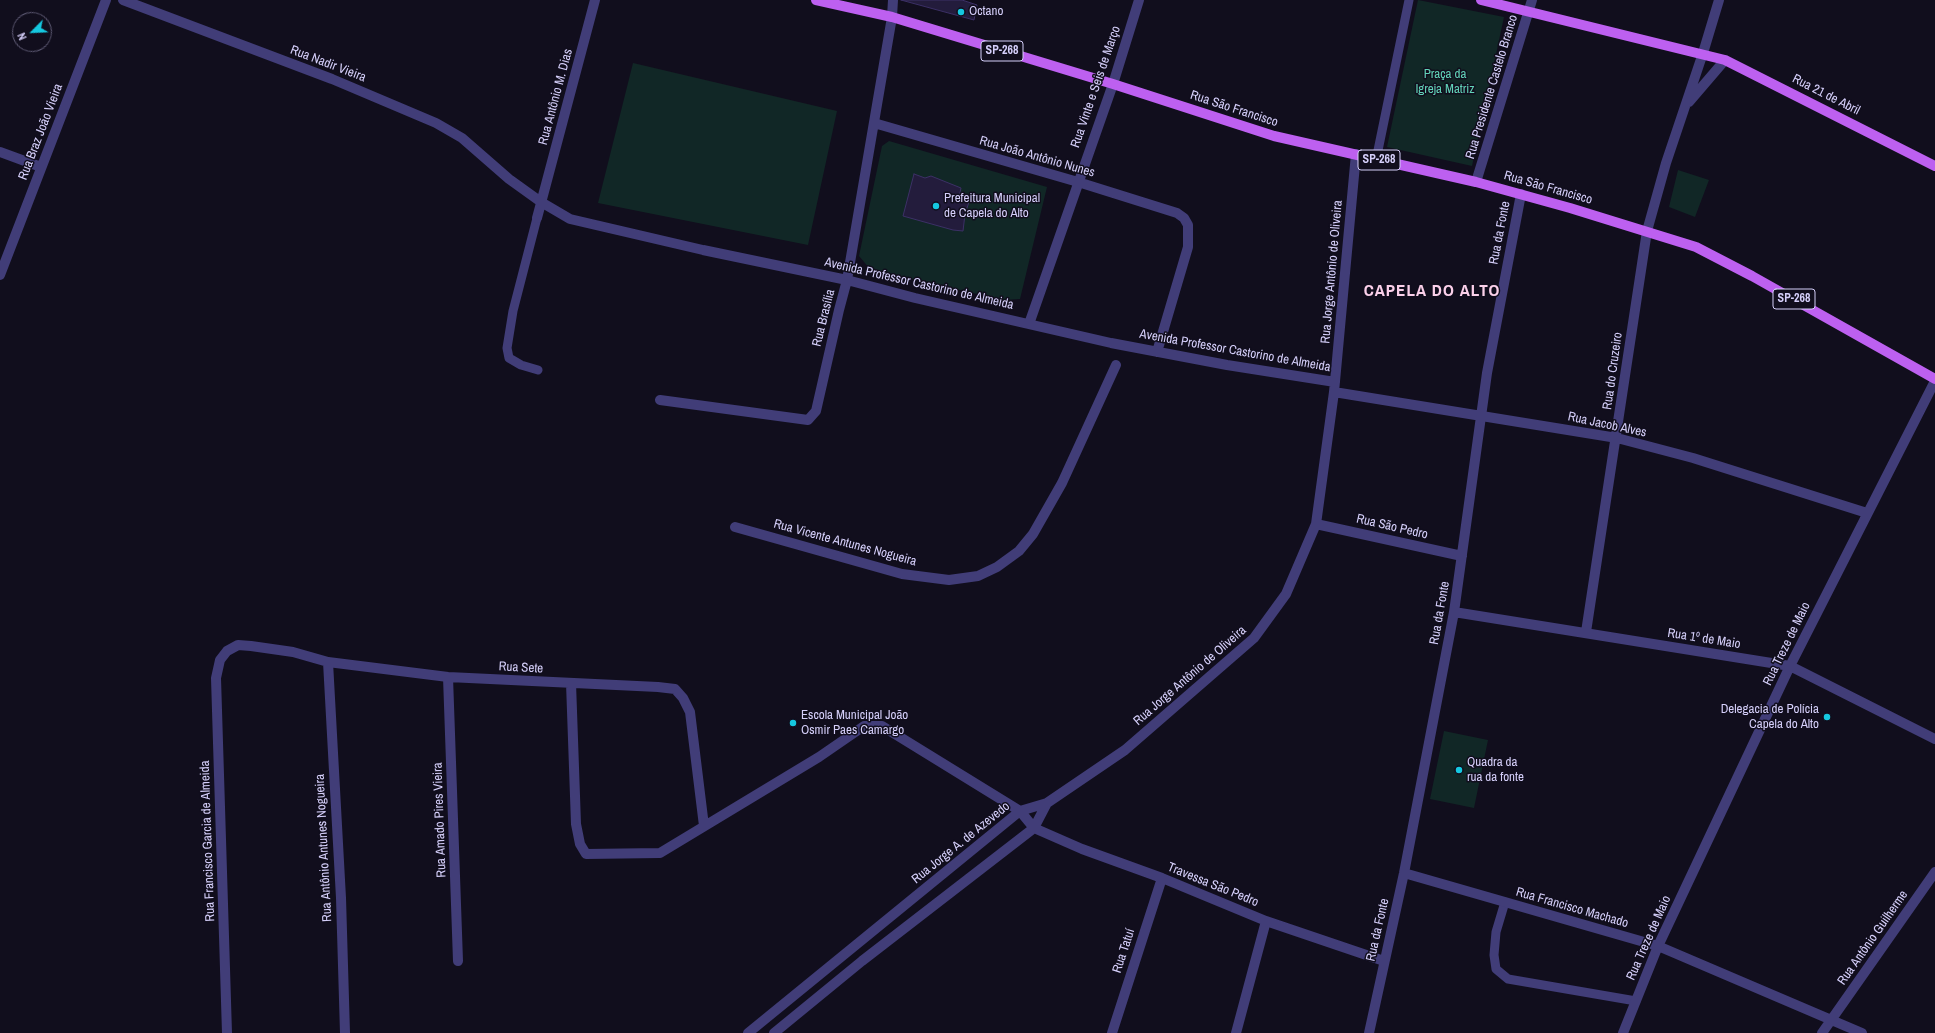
<!DOCTYPE html>
<meta charset="utf-8">
<style>
body{margin:0}
#map{position:relative;width:1935px;height:1033px;overflow:hidden;background:#110e1d;font-family:"Archivo Narrow",sans-serif}
canvas{display:block}
.north{position:absolute;left:12px;top:12px;width:40px;height:40px;box-sizing:border-box;background:#110e1d;border:1px solid #5f5b75;border-radius:50%;rotate:246deg;font-size:11px;font-weight:700;line-height:16px;text-align:center;color:#d5cffa}
.north::after{content:'';display:block;margin:auto;width:14px;height:18px;background:#15c8e0;clip-path:polygon(50% 0,100% 100%,50% 72%,0 100%)}
</style>
<div id="map">
<canvas width="1935" height="1033"></canvas>
<div class="north">N</div>
</div>
<script>
const ctx = document.querySelector('canvas').getContext('2d');
ctx.lineJoin = 'round';
function fill(path, color) { ctx.fillStyle = color; ctx.fill(path, 'evenodd'); }
const toPath = rows => new Path2D(rows.map(r => 'M' + r).join(''));
function stroke(path, color, width, dash) { ctx.strokeStyle = color; ctx.lineWidth = width; ctx.lineCap = dash ? 'butt' : 'round'; ctx.setLineDash(dash || []); ctx.stroke(path); }
function write(font, color, halo, rows, align = 'center') {
  ctx.font = font + ' "Archivo Narrow",sans-serif'; ctx.lineWidth = 3; ctx.setLineDash([]); ctx.textBaseline = 'middle'; ctx.strokeStyle = halo; ctx.fillStyle = color; for (const [text, x, y, turn = 0] of rows) {
    ctx.save(); ctx.translate(x, y); ctx.rotate((+turn || 0) * Math.PI / 180); ctx.textAlign = isNaN(turn) ? turn : align; if (halo) ctx.strokeText(text, 0, 0); ctx.fillText(text, 0, 0); ctx.restore();
  }
}
fill(toPath([
 [1418,0,1504,17,1472,166,1387,147],
 [633,63,837,111,808,245,598,203],
 [889,141,1047,187,1020,299,1003,300,870,269,859,256,882,146],
 [1678,170,1709,180,1695,217,1669,207],
 [1444,731,1488,740,1474,808,1430,799]
]), '#112726');
const building = toPath([
 [901,0,962,0,977,5,974,20,901,0],
 [914,174,925,178,931,176,961,188,959,197,970,199,965,214,963,231,953,230,903,216,914,174]
]);
fill(building, '#231c3c');
stroke(building, '#3c3066', 1);
stroke(toPath([
 [1376,160,1409,0],
 [537,218,513,311,507,348,509,358,521,365,538,370],
 [1505,902,1496,932,1494,955,1496,969,1508,979,1636,1001]
]), '#413d78', 9);
stroke(toPath([
 [123,0,332,79,436,123,462,138,509,179,541,202,570,219,703,250,847,280,915,298,1111,343,1227,365,1335,382],
 [1689,102,1725,60],
 [874,123,1078,182,1177,213,1184,218,1188,225,1188,247,1157,352],
 [0,152,41,167],
 [1476,182,1532,0],
 [537,218,595,0],
 [0,275,106,0],
 [1029,324,1113,84,1139,0],
 [1334,392,1617,438,1693,458,1867,513],
 [660,400,808,420,816,411,839,310,847,280,892,17,893,0],
 [1316,524,1462,556],
 [735,527,902,574,949,580,978,576,997,567,1019,551,1033,534,1062,483,1116,365],
 [1454,612,1790,666,1935,739],
 [1586,632,1647,231,1666,163,1703,53,1719,0],
 [328,662,341,898,345,1033],
 [448,677,458,961],
 [571,683,576,824,580,844,586,854,660,853,819,757,864,726,882,726,1020,811,1034,828,1082,849,1162,878,1266,921,1384,961],
 [1404,873,1658,946,1862,1033],
 [227,1033,216,678,220,660,227,651,238,645,251,646,293,652,328,662,448,677,658,687,675,689,683,698,690,712,704,826],
 [748,1033,1020,811,1047,803,1125,750,1254,638,1286,594,1316,524,1334,392,1356,154],
 [774,1033,862,961,1034,828,1047,803],
 [1112,1033,1162,878],
 [1236,1033,1266,921],
 [1369,1033,1404,873,1454,612,1487,373,1521,194],
 [1623,1033,1658,946,1790,666,1935,381],
 [1822,1033,1935,872]
]), '#413d78', 10);
stroke(toPath([
 [816,0,892,17,1113,84,1274,136,1476,182,1570,208,1696,247,1752,276,1935,379],
 [1481,0,1725,60,1935,166]
]), '#bd60f0', 10);
for (const [x, y, r, color] of [
 [961,12,4,"#15c8e0"],
 [936,206,4,"#15c8e0"],
 [1827,717,4,"#15c8e0"],
 [793,723,4,"#15c8e0"],
 [1459,770,4,"#15c8e0"]
]) { const dot = new Path2D(); dot.arc(x, y, r, 0, 2 * Math.PI); ctx.fillStyle = color; ctx.fill(dot); stroke(dot, '#110e1d', 1.5); }
for (const [x, y, w] of [
 [1002,51,42],
 [1379,160,42],
 [1794,299,42]
]) { const box = new Path2D(); box.roundRect(x - w / 2, y - 10, w, 20, 3); ctx.fillStyle = '#110e1d'; ctx.fill(box); stroke(box, '#d5cffa', 1); }
write('bold 12px', '#d5cffa', null, [
 ["SP-268",1002,51],
 ["SP-268",1379,160],
 ["SP-268",1794,299]
]);
write('13px', '#d5cffa', '#110e1d', [
 ["Octano",969,12],
 ["Prefeitura Municipal",944,199],
 ["de Capela do Alto",944,214],
 ["Delegacia de Polícia",1819,710,"right"],
 ["Capela do Alto",1819,725,"right"],
 ["Escola Municipal João",801,716],
 ["Osmir Paes Camargo",801,731],
 ["Quadra da",1467,763],
 ["rua da fonte",1467,778]
], 'left');
write('13px', '#d5cffa', '#110e1d', [
 ["Rua Nadir Vieira",328,64,21],
 ["Rua Vinte e Seis de Março",1096,87,-71],
 ["Rua Presidente Castelo Branco",1492,87,-73],
 ["Rua 21 de Abril",1826,95,27],
 ["Rua Antônio M. Dias",556,97,-75],
 ["Rua São Francisco",1234,109,18],
 ["Rua Braz João Vieira",41,132,-69],
 ["Rua João Antônio Nunes",1037,157,16],
 ["Rua São Francisco",1548,188,16],
 ["Rua da Fonte",1500,233,-79],
 ["Rua Jorge Antônio de Oliveira",1332,272,-85],
 ["Avenida Professor Castorino de Almeida",919,284,13],
 ["Rua Brasília",824,318,-76],
 ["Avenida Professor Castorino de Almeida",1235,351,10],
 ["Rua do Cruzeiro",1613,371,-82],
 ["Rua Jacob Alves",1607,425,12],
 ["Rua São Pedro",1392,527,13],
 ["Rua Vicente Antunes Nogueira",845,543,15],
 ["Rua da Fonte",1440,613,-80],
 ["Rua 1º de Maio",1704,639,9],
 ["Rua Treze de Maio",1787,644,-64],
 ["Rua Sete",521,668,3],
 ["Rua Jorge Antônio de Oliveira",1190,676,-41],
 ["Rua Amado Pires Vieira",440,820,-92],
 ["Rua Francisco Garcia de Almeida",208,841,-92],
 ["Rua Jorge A. de Azevedo",961,843,-39],
 ["Rua Antônio Antunes Nogueira",324,848,-93],
 ["Travessa São Pedro",1213,885,22],
 ["Rua Francisco Machado",1572,908,16],
 ["Rua da Fonte",1378,930,-77],
 ["Rua Treze de Maio",1649,938,-66],
 ["Rua Antônio Guilherme",1873,938,-55],
 ["Rua Tatuí",1124,951,-72]
]);
write('13px', '#62d3b9', '#110e1d', [
 ["Praça da",1445,75],
 ["Igreja Matriz",1445,90]
]);
ctx.letterSpacing = '1px';
write('bold 17px', '#fbd0ea', '#110e1d', [
 ["CAPELA DO ALTO",1432,291]
]);
ctx.letterSpacing = '0px';
</script>
